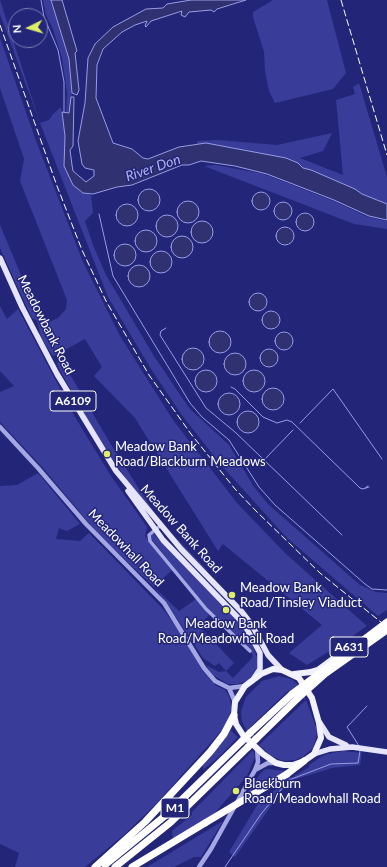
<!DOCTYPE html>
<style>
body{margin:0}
#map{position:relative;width:387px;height:867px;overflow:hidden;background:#232579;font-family:Lato,sans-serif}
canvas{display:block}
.north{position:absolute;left:8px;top:8px;width:40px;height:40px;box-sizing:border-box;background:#232579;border:1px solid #7b7caf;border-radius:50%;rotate:265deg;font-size:11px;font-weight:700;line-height:16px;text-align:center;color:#fff}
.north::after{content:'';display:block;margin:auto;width:14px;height:18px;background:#deef67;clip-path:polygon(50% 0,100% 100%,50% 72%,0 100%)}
</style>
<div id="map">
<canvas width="387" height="867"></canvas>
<div class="north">N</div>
</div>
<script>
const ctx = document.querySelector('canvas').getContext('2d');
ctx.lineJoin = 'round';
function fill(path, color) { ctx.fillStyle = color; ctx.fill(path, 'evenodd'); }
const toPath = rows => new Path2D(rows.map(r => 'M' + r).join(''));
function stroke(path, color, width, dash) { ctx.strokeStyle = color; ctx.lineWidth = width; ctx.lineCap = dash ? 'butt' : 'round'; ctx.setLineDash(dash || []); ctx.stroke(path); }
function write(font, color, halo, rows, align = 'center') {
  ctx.font = font + ' Lato,sans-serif'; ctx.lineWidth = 3; ctx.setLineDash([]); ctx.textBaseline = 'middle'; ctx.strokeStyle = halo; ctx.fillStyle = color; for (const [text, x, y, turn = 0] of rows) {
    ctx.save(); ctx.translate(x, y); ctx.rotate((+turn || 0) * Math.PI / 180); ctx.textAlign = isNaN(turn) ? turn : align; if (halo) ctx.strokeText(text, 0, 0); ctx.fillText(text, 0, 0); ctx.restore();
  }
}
fill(toPath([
 [0,0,40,123,49,120,53,114,61,107,72,182,81,192,91,195,93,213,85,221,93,245,106,275,154,356,189,408,229,445,254,487,268,504,360,585,376,592,387,593,387,610,378,616,287,538,221,465,181,414,151,369,108,297,40,123,0,14],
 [43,0,51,0,69,59,72,93,68,113,66,112,67,93,62,58,53,29,46,15],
 [273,0,327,0,346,73,333,89,275,103,269,91,265,71,264,52,253,17,253,12],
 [0,38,35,138,83,262,120,336,173,420,237,503,285,553,367,626,338,646,307,665,289,653,322,625,223,544,218,551,135,418,94,376,102,367,85,339,54,356,51,354,41,337,37,321,32,318,23,299,0,248,0,225,42,325,58,318,66,309,67,300,20,181,24,159,0,88],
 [359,83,387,177,387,204,362,194,355,189,311,170,303,168,298,163,286,158,206,143,197,145,197,141,218,140,277,145,332,133,323,151,300,158,343,175,336,100,355,94,353,87],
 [216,165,264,174,336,202,368,217,387,221,387,229,354,224,204,166],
 [0,306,7,319,18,309,75,417,111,476,147,527,145,536,172,570,154,587,179,611,196,599,209,615,199,626,234,663,226,671,233,678,251,659,253,656,250,650,211,613,198,598,150,537,153,533,237,619,250,638,257,658,257,668,249,680,238,684,228,684,213,675,206,665,219,672,226,671,219,663,215,666,203,658,168,605,154,587,98,534,43,468,0,422,0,392,14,386,0,371],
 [61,359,110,443,159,520,209,572,202,567,182,548,132,488,94,431,58,367,57,362],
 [38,473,80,524,67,531,59,528,56,539,80,541,89,533,163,609,183,636,202,670,215,685,225,690,229,696,232,708,229,718,222,730,158,802,125,834,85,867,15,867,19,853,0,844,0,486,17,485],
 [279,676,291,679,297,684,306,700,317,730,316,738,313,748,304,756,295,760,285,761,278,759,270,755,259,745,306,700,289,690,251,726,256,742,247,731,242,722,241,711,246,697,262,681],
 [230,730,238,737,219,757,204,769,202,766],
 [253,750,255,757,247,776,213,815,173,839,172,831,192,815,192,812],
 [343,751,362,753,360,765,332,768,293,780,283,789,235,857,229,852,259,802,279,787,289,776,291,778,309,767,309,765,321,757,327,754],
 [268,769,286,771,245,796,260,774,264,770],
 [223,821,201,857,194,857,174,867,147,867]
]), '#393d99');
const water = toPath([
 [51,0,62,0,77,51,75,53,79,90,77,95,72,93,69,59,51,0],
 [191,0,246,0,217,9,214,12,211,10,189,12,185,17,181,15,182,11,151,21,146,27,145,26,147,21,135,25,122,32,103,49,97,65,96,98,113,143,132,149,143,158,148,159,179,147,206,143,286,158,298,163,303,168,311,170,355,189,362,194,387,204,387,220,369,216,334,200,267,174,235,166,201,161,189,165,182,165,132,185,117,187,93,194,83,193,73,185,64,166,65,136,62,112,69,113,71,97,74,97,73,146,70,150,72,165,73,171,86,182,94,176,94,170,85,168,82,164,78,141,85,103,88,58,95,44,113,27,146,9,163,8,167,4,191,0],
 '138 200a11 11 0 1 1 22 0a11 11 0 1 1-22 0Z',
 '252 201a9 9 0 1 1 18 0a9 9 0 1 1-18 0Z',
 '177 212a11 11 0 1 1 22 0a11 11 0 1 1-22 0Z',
 '274 211a9 9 0 1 1 18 0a9 9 0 1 1-18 0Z',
 '116 215a11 11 0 1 1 22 0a11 11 0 1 1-22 0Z',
 '296 222a9 9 0 1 1 18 0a9 9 0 1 1-18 0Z',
 '156 226a11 11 0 1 1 22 0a11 11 0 1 1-22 0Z',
 '191 232a11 11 0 1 1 22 0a11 11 0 1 1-22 0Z',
 '276 236a9 9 0 1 1 18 0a9 9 0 1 1-18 0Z',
 '135 241a11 11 0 1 1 22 0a11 11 0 1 1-22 0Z',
 '171 247a11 11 0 1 1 22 0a11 11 0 1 1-22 0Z',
 '114 255a11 11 0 1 1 22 0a11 11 0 1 1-22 0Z',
 '150 262a11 11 0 1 1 22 0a11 11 0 1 1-22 0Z',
 '128 276a11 11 0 1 1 22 0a11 11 0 1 1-22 0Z',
 '249 302a9 9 0 1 1 18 0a9 9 0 1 1-18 0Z',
 '262 320a9 9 0 1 1 18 0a9 9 0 1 1-18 0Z',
 '209 342a11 11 0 1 1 22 0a11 11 0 1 1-22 0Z',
 '275 341a9 9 0 1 1 18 0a9 9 0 1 1-18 0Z',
 '182 359a11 11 0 1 1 22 0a11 11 0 1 1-22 0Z',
 '260 358a9 9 0 1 1 18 0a9 9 0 1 1-18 0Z',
 '224 364a11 11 0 1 1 22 0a11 11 0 1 1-22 0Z',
 '243 381a11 11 0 1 1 22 0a11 11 0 1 1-22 0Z',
 '195 381a11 11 0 1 1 22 0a11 11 0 1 1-22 0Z',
 '262 399a11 11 0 1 1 22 0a11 11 0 1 1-22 0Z',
 '218 404a11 11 0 1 1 22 0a11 11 0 1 1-22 0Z',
 '237 422a11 11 0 1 1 22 0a11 11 0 1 1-22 0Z'
]);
fill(water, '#2f3171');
stroke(water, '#989ce5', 1);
stroke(toPath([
 [41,0,44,17,58,50,64,82,64,112],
 [99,214,113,276,190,403,202,417,229,440,259,487,275,505,365,584,372,589,387,590],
 [166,328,161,331,160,335,206,408,235,432,342,535],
 [231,387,235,389,263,417,277,423,287,420,292,422,360,488,363,489,369,487],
 [300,423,333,389,382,459],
 [264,460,293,430],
 [365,488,368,486],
 [359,746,347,727,367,706],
 [225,867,261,814,289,780,331,764,358,763,360,751]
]), '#989ce5', 1);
stroke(toPath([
 [161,525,149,535,150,541,206,609,250,651]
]), '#a4a7e4', 3.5);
stroke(toPath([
 [0,427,38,468,86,524,164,603,204,668,215,681,229,688,235,702],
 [229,688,245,686],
 [255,770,268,763,276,763],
 [199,867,211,849,255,770,258,762,257,748]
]), '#a4a7e4', 4.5);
stroke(toPath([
 [0,258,22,307,57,374,116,471,181,549,242,612,252,625,268,655,282,670],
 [128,491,163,540,244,624,260,653,260,669,254,678],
 [320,723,329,737,346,745],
 [314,754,330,749,352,747,387,752]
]), '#e5e4fc', 5.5);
stroke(toPath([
 [273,669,282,670,299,678,312,698,319,723,321,738,314,754,304,761,293,765,284,765,276,763,263,754,243,735,236,724,234,715,235,702,245,686,261,674,273,669],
 [294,674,311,672]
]), '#f2f2fe', 6);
stroke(toPath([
 [250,733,292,694],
 [256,739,297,699],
 [287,774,304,761],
 [105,865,166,815,242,741],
 [95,867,145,822,210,752,224,734,234,715],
 [115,867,171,822,248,747],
 [132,867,205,823]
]), '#fff', 7);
stroke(toPath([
 [341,0,387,155],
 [0,25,57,186,82,250,106,301,149,375,191,434,235,489,257,512,320,573,387,627]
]), '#fff', 1, [7, 3]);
stroke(toPath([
 [311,672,318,670,345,650]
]), '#f2f2fe', 6);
stroke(toPath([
 [292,694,387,622],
 [297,699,325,674,387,630],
 [242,741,250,733],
 [248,747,256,739],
 [205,823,287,774]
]), '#fff', 7);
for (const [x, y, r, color] of [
 [107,454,4,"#deef67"],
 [232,595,4,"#deef67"],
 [226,610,4,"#deef67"],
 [236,791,4,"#deef67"]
]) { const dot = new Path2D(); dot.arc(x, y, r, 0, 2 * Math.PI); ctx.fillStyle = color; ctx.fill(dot); stroke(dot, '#232579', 1.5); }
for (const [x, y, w] of [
 [73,401,46],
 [349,647,38],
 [175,808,28]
]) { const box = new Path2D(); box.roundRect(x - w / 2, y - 10, w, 20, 3); ctx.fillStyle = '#232579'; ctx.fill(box); stroke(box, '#fff', 1); }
write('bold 12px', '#fff', null, [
 ["A6109",73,401],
 ["A631",349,647],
 ["M1",175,808]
]);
write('13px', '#fff', '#232579', [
 ["Meadowbank Road",46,325,63],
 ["Meadow Bank Road",181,529,48],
 ["Meadowhall Road",126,548,46]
]);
write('13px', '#fff', '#232579', [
 ["Meadow Bank",115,447],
 ["Road/Blackburn Meadows",115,462],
 ["Meadow Bank",240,588],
 ["Road/Tinsley Viaduct",240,603],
 ["Meadow Bank",226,624,"center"],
 ["Road/Meadowhall Road",226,639,"center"],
 ["Blackburn",244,784],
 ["Road/Meadowhall Road",244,799]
], 'left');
write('italic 14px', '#afb2ec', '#232579', [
 ["River Don",153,168,-19]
]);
</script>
